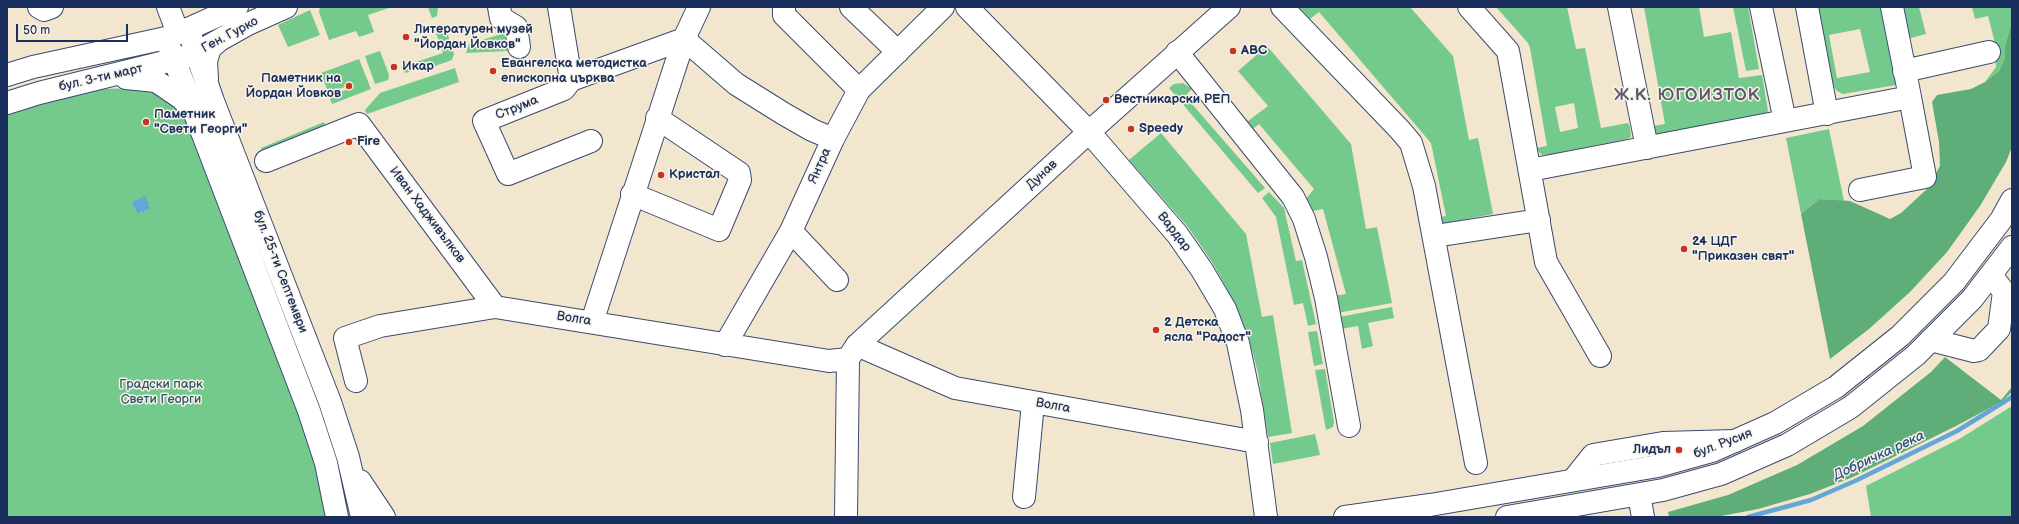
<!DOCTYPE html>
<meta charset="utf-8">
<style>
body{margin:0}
#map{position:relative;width:2019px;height:524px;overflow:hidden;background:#f3e6ce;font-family:"Balsamiq Sans",sans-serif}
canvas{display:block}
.frame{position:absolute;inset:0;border:8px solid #1b2f5e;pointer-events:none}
.scale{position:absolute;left:16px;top:24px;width:112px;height:18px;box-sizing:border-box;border:2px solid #1b2f5e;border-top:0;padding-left:5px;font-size:12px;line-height:14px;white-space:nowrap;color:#1b2f5e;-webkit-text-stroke:3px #f7f3e8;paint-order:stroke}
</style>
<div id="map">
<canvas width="2019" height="524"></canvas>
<div class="frame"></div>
<div class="scale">50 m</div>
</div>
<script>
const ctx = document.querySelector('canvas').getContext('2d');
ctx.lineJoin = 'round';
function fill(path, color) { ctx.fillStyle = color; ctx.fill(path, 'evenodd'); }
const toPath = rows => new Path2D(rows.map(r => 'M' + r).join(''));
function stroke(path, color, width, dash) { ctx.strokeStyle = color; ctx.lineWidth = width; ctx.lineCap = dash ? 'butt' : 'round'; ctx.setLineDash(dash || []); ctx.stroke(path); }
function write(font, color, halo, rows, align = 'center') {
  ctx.font = font + ' "Balsamiq Sans",sans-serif'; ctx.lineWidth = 3; ctx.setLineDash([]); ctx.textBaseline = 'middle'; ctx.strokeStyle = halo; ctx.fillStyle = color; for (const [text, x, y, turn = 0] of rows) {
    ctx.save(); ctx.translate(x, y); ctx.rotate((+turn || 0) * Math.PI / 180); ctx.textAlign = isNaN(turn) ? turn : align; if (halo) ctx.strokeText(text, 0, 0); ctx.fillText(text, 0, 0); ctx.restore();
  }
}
fill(toPath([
 [320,7,392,7,368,15,374,32,359,37,356,31,329,40,319,12],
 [428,7,438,7,437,16,432,18],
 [1299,7,1410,7,1453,56,1469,140,1478,138,1493,214,1437,225,1436,218,1446,216,1431,143,1319,12,1310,19],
 [1496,7,1567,7,1576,49,1585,48,1601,128,1628,123,1630,127,1631,137,1627,139,1552,154,1542,155,1538,151,1536,148,1547,146,1530,48,1528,43],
 [1574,103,1578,128,1560,132,1555,107],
 [1644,7,1699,7,1704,37,1731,32,1739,78,1762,75,1768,111,1762,117,1657,136,1654,130,1653,126,1665,124],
 [1733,7,1748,7,1759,69,1746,71],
 [1818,7,1887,7,1901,79,1896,85,1843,94,1837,91,1832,84],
 [1860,29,1870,72,1837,78,1829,35],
 [1899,7,1919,7,1926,34,1911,38,1906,34],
 [1972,7,2012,7,2012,21,2005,46,2005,58,1999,71,1985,82,1996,67,1994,39,1988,16,1975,19],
 [310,10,320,35,288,47,278,25],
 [440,25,442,30,447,32,454,54,452,60,424,70,420,68,406,73,403,71,401,67,443,53,434,27],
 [511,31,515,54,507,51,466,53,469,44],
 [1267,46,1351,144,1366,229,1377,227,1392,303,1337,313,1334,296,1346,294,1323,209,1308,212,1305,200,1314,189,1259,124,1249,132,1241,123,1246,119,1248,121,1268,106,1238,71],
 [380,51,389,75,388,80,375,84,365,56],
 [359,59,371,89,332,104,329,96,346,90,345,87,328,92,321,73],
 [455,68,459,82,367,114,365,110,380,93],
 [1183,83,1192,89,1185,96,1265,188,1258,193,1169,88,1174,84],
 [135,88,157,92,187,116,304,415,330,517,7,517,7,112,80,93,102,89],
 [324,122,326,129,263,155,261,148],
 [1829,129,1844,201,1819,199,1801,214,1786,138],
 [1161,133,1246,234,1262,317,1273,315,1292,433,1268,437,1258,373,1249,339,1235,303,1212,262,1188,227,1129,160],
 [1269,192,1284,208,1296,261,1302,260,1316,324,1308,326,1303,303,1294,305,1276,217,1262,198],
 [1392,307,1394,318,1368,323,1373,346,1362,349,1358,326,1341,329,1339,317],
 [1317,331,1323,364,1314,366,1308,332],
 [1325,369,1334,422,1333,427,1326,430,1315,370],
 [2012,406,2012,517,1871,517,1866,486,1961,438],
 [1315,434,1320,455,1273,464,1270,443]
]), '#74c98c');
fill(toPath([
 [2012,21,2012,147,2006,162,1980,206,1947,252,1910,292,1869,329,1830,359,1801,214,1819,199,1850,201,1890,219,1901,213,1927,189,1940,166,1939,142,1932,102,1937,95,1971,89,1985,82,1999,71,2005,58,2005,46],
 [1945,357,2001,400,2012,387,2012,392,2001,402,1956,426,1853,477,1810,494,1758,509,1716,517,1669,517,1668,512,1728,495,1797,465,1863,426,1931,372]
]), '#5fad78');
fill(toPath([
 [143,196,147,197,146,201,149,202,148,205,150,209,145,210,144,212,141,211,138,214,132,202,137,200,139,198,141,199]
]), '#64a6d8');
stroke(toPath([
 [1748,517,1811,500,1855,481,1957,431,2012,397]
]), '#64a6d8', 4.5);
const minor = toPath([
 [39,7,44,10,52,7],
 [168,7,178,33],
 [499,7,501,18,516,27,519,47],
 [559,7,571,80],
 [784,7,784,15,859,90],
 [851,7,898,52],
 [967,7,1089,132,1177,234,1202,270,1225,309,1238,343,1252,410,1266,517],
 [1282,7,1400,130,1411,143,1424,186,1476,463],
 [1469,7,1508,51,1546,262,1600,356],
 [1619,7,1647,148],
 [1761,7,1785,121],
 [1807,7,1827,114],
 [188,29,237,7],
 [198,52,248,24,286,7],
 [1177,52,1293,197,1304,219,1316,257,1326,298,1349,426],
 [1904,71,1989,52],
 [591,141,508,174,484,121,564,89,571,80,684,39,736,84,784,114,812,130,833,139],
 [266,161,359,124,495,307],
 [1530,170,1910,97,1892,7],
 [1860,190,1925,177,1910,97],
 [632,194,719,230,740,180,739,173,657,118],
 [791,231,837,280],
 [1435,236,1539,220],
 [592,322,684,39,699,7],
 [1931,340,1974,351,1979,350,1999,329,2004,292,1991,275],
 [725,345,791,231,833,139,859,90,943,7],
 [857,345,955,388,1257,442],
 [356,381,345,338,380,326,495,307,829,361,848,359],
 [1573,480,1593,455,1663,443,1735,441],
 [1639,495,1643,517],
 [1024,497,1033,403],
 [846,517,848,359,857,345,1089,132,1229,7]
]);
const major = toPath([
 [166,38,309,411,326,463,337,517],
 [7,75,33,67,166,38,188,29,213,101,330,402,348,457,362,517],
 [126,78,156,81,181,98,190,107],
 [207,79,206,61,210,48,216,43],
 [7,103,39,93,189,56],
 [360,481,384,517],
 [1345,517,1430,505,1658,466,1712,451,1775,423,1836,387,1900,336,1954,282,2001,220,2012,200],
 [1507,517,1663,490,1721,474,1787,445,1851,407,1916,355,1972,299,2012,247]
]);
stroke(minor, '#3b4a6f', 24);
stroke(major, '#3b4a6f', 24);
stroke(minor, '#fff', 22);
stroke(major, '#fff', 22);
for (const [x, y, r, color] of [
 [406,37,4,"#c8321e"],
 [1233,51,4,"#c8321e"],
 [394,67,4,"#c8321e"],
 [493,71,4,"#c8321e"],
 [349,86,4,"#c8321e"],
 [1106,100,4,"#c8321e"],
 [146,122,4,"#c8321e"],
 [1131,129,4,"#c8321e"],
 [349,142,4,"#c8321e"],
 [661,175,4,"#c8321e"],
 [1684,249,4,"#c8321e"],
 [1156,330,4,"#c8321e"],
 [1679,450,4,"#c8321e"]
]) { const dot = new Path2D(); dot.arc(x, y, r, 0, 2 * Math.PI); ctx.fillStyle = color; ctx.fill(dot); stroke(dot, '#f7f3e8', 1.5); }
write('bold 13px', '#1b2f5e', '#f7f3e8', [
 ["Литературен музей",414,30],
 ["\"Йордан Йовков\"",414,45],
 ["ABC",1241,51],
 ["Евангелска методистка",501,64],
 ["епископна църква",501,79],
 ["Икар",402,67],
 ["Паметник на",341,79,"right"],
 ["Йордан Йовков",341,94,"right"],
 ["Вестникарски РЕП",1114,100],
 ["Паметник",154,115],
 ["\"Свети Георги\"",154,130],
 ["Speedy",1139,129],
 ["Fire",357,142],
 ["Кристал",669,175],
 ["24 ЦДГ",1692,242],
 ["\"Приказен свят\"",1692,257],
 ["2 Детска",1164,323],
 ["ясла \"Радост\"",1164,338],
 ["Лидъл",1671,450,"right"]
], 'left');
write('13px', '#1b2f5e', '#f7f3e8', [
 ["Ген. Гурко",230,35,-28],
 ["бул. 3-ти март",101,78,-13],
 ["Струма",517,108,-22],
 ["Янтра",820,166,-66],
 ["Дунав",1042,175,-43],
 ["Иван Хадживълков",427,215,53],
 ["Вардар",1174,232,52],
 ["бул. 25-ти Септември",280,272,69],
 ["Волга",574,319,9],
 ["Волга",1053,406,10],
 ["бул. Русия",1723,444,-21]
]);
write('13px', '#31566a', '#f7f3e8', [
 ["Градски парк",161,385],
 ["Свети Георги",161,400]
]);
write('italic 14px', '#315383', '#f7f3e8', [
 ["Добричка река",1879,456,-25]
]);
ctx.letterSpacing = '1px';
write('bold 17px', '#5c576c', '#f7f3e8', [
 ["Ж.К. ЮГОИЗТОК",1687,96]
]);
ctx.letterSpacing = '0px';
</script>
